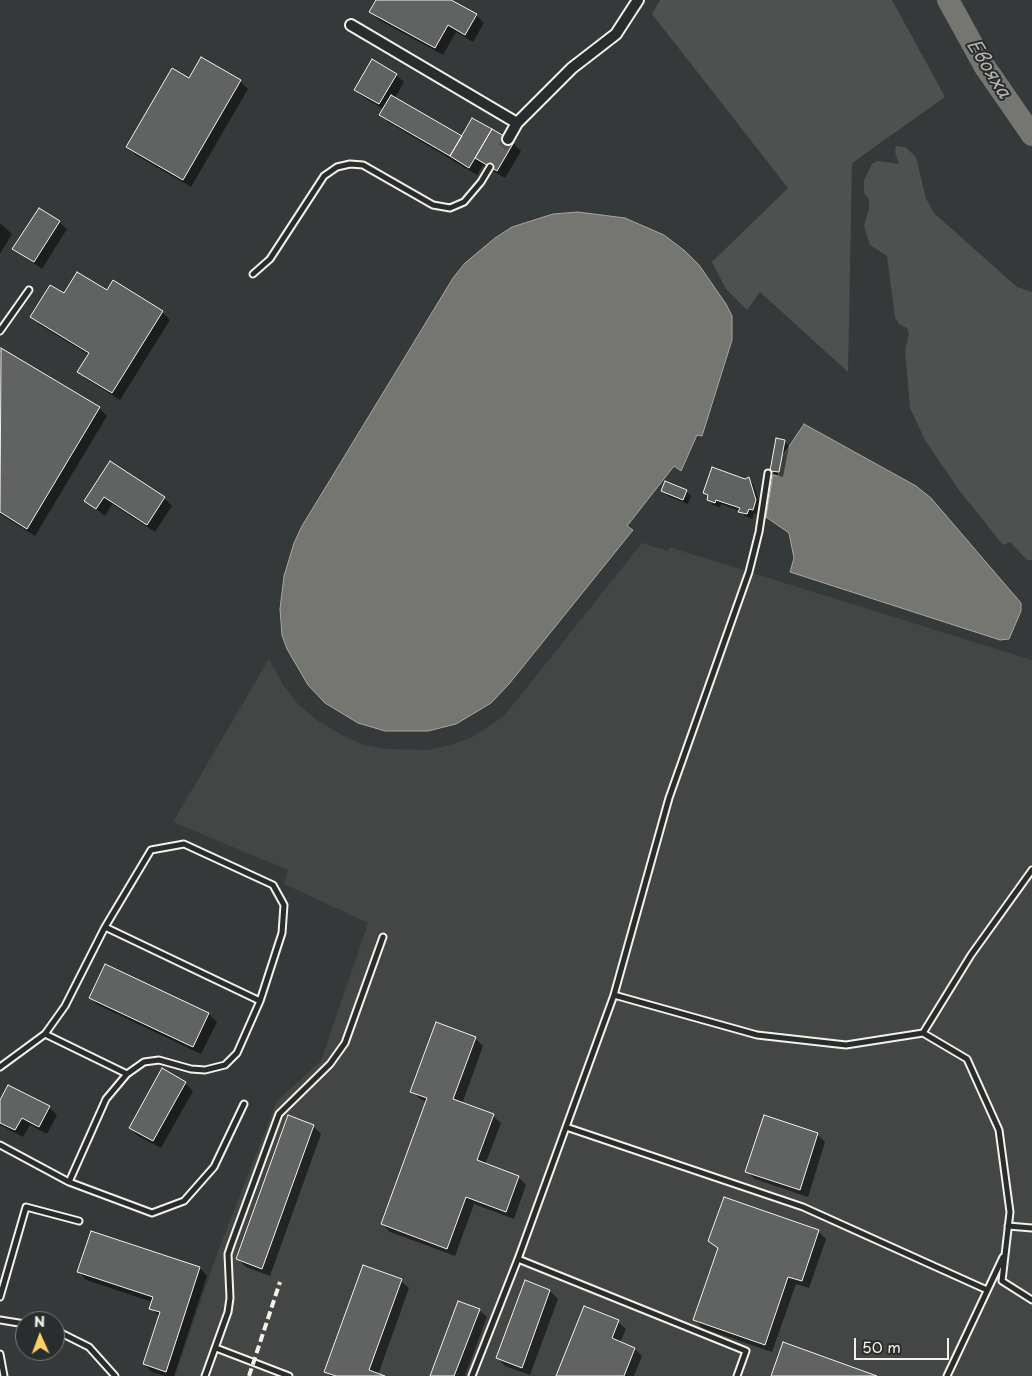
<!DOCTYPE html>
<meta charset="utf-8">
<style>
body{margin:0}
#map{position:relative;width:1032px;height:1376px;overflow:hidden;background:#363939;font-family:"Playpen Sans",sans-serif}
canvas{display:block}
.north{position:absolute;left:15px;top:1311px;width:50px;height:50px;box-sizing:border-box;background:#2a2d2e;border:1px solid #7b7b78;border-radius:50%;rotate:358deg;font-size:14px;font-weight:700;line-height:20px;text-align:center;color:#f4f1e8}
.north::after{content:'';display:block;margin:auto;width:18px;height:22px;background:#ffd166;clip-path:polygon(50% 0,100% 100%,50% 72%,0 100%)}
.scale{position:absolute;left:854px;top:1338px;width:95px;height:22px;box-sizing:border-box;border:2px solid #f4f1e8;border-top:0;padding-left:6px;font-size:15px;line-height:18px;white-space:nowrap;color:#f4f1e8;-webkit-text-stroke:4px #2a2d2e;paint-order:stroke}
</style>
<div id="map">
<canvas width="1032" height="1376"></canvas>
<div class="north">N</div>
<div class="scale">50 m</div>
</div>
<script>
const ctx = document.querySelector('canvas').getContext('2d');
ctx.lineJoin = 'round';
function fill(path, color) { ctx.fillStyle = color; ctx.fill(path, 'evenodd'); }
const toPath = rows => new Path2D(rows.map(r => 'M' + r).join(''));
function stroke(path, color, width, dash) { ctx.strokeStyle = color; ctx.lineWidth = width; ctx.lineCap = dash ? 'butt' : 'round'; ctx.setLineDash(dash || []); ctx.stroke(path); }
function write(font, color, halo, rows, align = 'center') {
  ctx.font = font + ' "Playpen Sans",sans-serif'; ctx.lineWidth = 4; ctx.setLineDash([]); ctx.textBaseline = 'middle'; ctx.strokeStyle = halo; ctx.fillStyle = color; for (const [text, x, y, turn = 0] of rows) {
    ctx.save(); ctx.translate(x, y); ctx.rotate((+turn || 0) * Math.PI / 180); ctx.textAlign = isNaN(turn) ? turn : align; if (halo) ctx.strokeText(text, 0, 0); ctx.fillText(text, 0, 0); ctx.restore();
  }
}
fill(toPath([
 [642,543,668,551,669,547,1032,660,1032,1376,175,1376,218,1251,277,1101,321,1061,368,923,284,884,288,870,173,822,269,659,283,685,298,704,318,721,342,735,363,745,386,749,428,750,450,745,471,738,504,716]
]), '#434645');
fill(toPath([
 [660,0,892,0,945,97,852,163,848,372,760,292,747,310,726,289,712,262,788,188,652,14],
 [896,146,905,147,916,157,926,199,934,213,1017,287,1032,292,1032,560,1027,560,1010,542,1003,545,959,490,925,440,910,408,905,350,909,334,907,328,899,324,895,317,887,256,870,245,864,226,869,208,869,199,864,193,864,180,872,164,877,161,899,164,895,152]
]), '#4e514f');
const water = toPath([
 [578,212,625,218,664,235,685,251,699,265,726,304,732,316,732,340,702,436,697,435,681,471,674,466,627,526,633,530,509,684,491,703,456,724,428,731,385,731,358,723,325,703,308,685,287,649,282,635,280,609,284,576,294,543,302,526,453,278,465,263,495,238,512,227,553,214,578,212],
 [804,424,916,486,931,498,1021,603,1021,611,1009,639,1000,640,790,572,794,558,789,533,766,517,773,475,778,476,782,457,804,424]
]);
fill(water, '#757572');
stroke(water, '#a8a7a1', 1);
fill(toPath([
 [378,0,449,0,476,15,484,23,473,42,456,32,443,55,379,20,371,12],
 [396,75,404,82,395,98,462,138,473,120,513,143,521,151,505,178,483,165,477,175,388,122,380,114,383,109,363,97,355,90],
 [189,79,240,81,248,89,191,187,136,155,128,147],
 [59,222,67,229,42,269,14,249],
 [0,223,12,234,0,254],
 [107,292,162,312,170,320,120,400,86,379,79,372,89,355,40,325,32,317,64,295],
 [2,350,99,408,107,416,35,536,0,514,0,353],
 [784,441,789,446,783,477,776,475,771,470],
 [110,463,164,498,172,506,155,532,112,504,105,516,86,501],
 [748,479,753,484,761,506,758,514,754,513,752,519,745,516,740,511,721,504,720,507,713,505,705,493],
 [663,491,686,491,691,496,688,504,668,496],
 [105,965,209,1014,217,1022,201,1054,98,1005,90,998],
 [475,1038,483,1046,462,1104,493,1116,501,1123,485,1165,518,1177,526,1185,514,1219,474,1204,455,1256,390,1232,382,1224,427,1102,420,1099,412,1091],
 [185,1083,193,1091,161,1148,138,1136,130,1128],
 [0,1102,49,1107,57,1115,47,1134,30,1125,23,1137,0,1125],
 [313,1126,321,1134,270,1276,246,1267,238,1259],
 [817,1134,825,1142,808,1197,755,1179,747,1172],
 [724,1199,819,1232,826,1239,809,1288,796,1284,772,1352,702,1328,695,1320,719,1249,710,1240],
 [92,1233,200,1268,207,1276,174,1376,165,1376,152,1372,144,1364,160,1317,151,1308,153,1302,86,1280,79,1272],
 [401,1281,409,1288,378,1375,381,1376,330,1376,326,1371],
 [526,1282,550,1291,558,1299,530,1375,505,1366,498,1358],
 [479,1310,487,1317,465,1376,431,1376],
 [618,1322,626,1329,620,1343,635,1349,642,1356,634,1376,557,1376]
]), '#0007');
stroke(toPath([
 [948,0,985,67,1032,135]
]), '#757572', 22);
const building = toPath([
 [376,0,451,0,477,14,465,35,448,25,435,48,369,12,376,0],
 [201,57,241,80,183,180,126,147,172,68,189,78,201,57],
 [372,59,397,74,379,104,354,90,372,59],
 [391,95,462,136,450,156,379,115,391,95],
 [472,118,492,129,469,168,450,156,472,118],
 [492,129,514,142,497,171,475,158,492,129],
 [39,208,60,221,34,262,12,249,39,208],
 [77,272,107,290,113,280,163,311,112,393,77,372,89,353,30,317,50,285,64,293,77,272],
 [1,348,100,407,27,529,0,512,1,348],
 [776,438,785,440,779,472,770,471,776,438],
 [110,461,165,497,147,525,104,497,96,509,84,501,110,461],
 [712,467,745,479,749,477,756,500,753,510,749,509,747,514,738,512,740,508,716,500,715,503,707,500,708,495,703,493,712,467],
 [665,481,687,490,683,500,661,491,665,481],
 [105,964,209,1013,193,1047,89,998,105,964],
 [436,1022,476,1037,453,1099,494,1114,477,1160,519,1176,506,1212,466,1197,447,1249,381,1224,427,1098,410,1092,436,1022],
 [162,1068,186,1082,153,1141,129,1128,162,1068],
 [8,1085,50,1106,39,1127,22,1118,15,1130,0,1123,0,1100,8,1085],
 [288,1115,314,1125,262,1269,236,1259,288,1115],
 [764,1115,818,1133,800,1190,745,1172,764,1115],
 [724,1197,819,1230,802,1281,788,1277,765,1345,693,1320,718,1248,708,1241,724,1197],
 [91,1231,200,1267,166,1372,143,1364,160,1312,149,1309,153,1297,77,1272,91,1231],
 [363,1265,402,1279,369,1370,385,1376,336,1376,324,1372,363,1265],
 [525,1280,550,1290,522,1368,496,1358,525,1280],
 [458,1301,480,1309,454,1376,430,1376,458,1301],
 [584,1306,619,1320,612,1338,635,1348,624,1376,556,1376,584,1306],
 [783,1342,877,1376,771,1376,783,1342]
]);
fill(building, '#616362');
stroke(building, '#f4f1e8', 1);
stroke(toPath([
 [502,147,508,139]
]), '#525553', 10, [10, 5]);
const service = toPath([
 [253,274,270,259,324,176,337,167,350,164,363,165,433,205,450,208,464,202,481,182,490,167],
 [0,331,29,290],
 [768,473,759,532,749,572,669,798,614,995,757,1035,846,1045,923,1033,967,1059,999,1130,1010,1212,1002,1281,1032,1300],
 [105,927,260,1001],
 [923,1033,971,955,1032,870],
 [45,1034,127,1074],
 [0,1067,45,1034,65,1006,105,927,151,850,184,844,273,885,284,905,282,933,260,1001,237,1053,225,1065,205,1070,191,1069,159,1060,144,1062,127,1074,106,1099,69,1182],
 [566,1127,803,1207,987,1290],
 [0,1145,69,1182,152,1213,184,1201,214,1167,244,1104],
 [1008,1226,1032,1228],
 [518,1259,746,1351,737,1376],
 [0,1297,26,1207,79,1221],
 [0,1320,25,1324],
 [55,1330,89,1347,115,1376],
 [216,1348,289,1376],
 [0,1354,4,1376],
 [205,1376,228,1312,230,1298,228,1254,231,1245,279,1114,330,1064,345,1043,383,937],
 [472,1376,518,1259,614,995],
 [947,1376,1003,1257]
]);
const minor = toPath([
 [351,25,517,123],
 [508,139,517,123,572,68,616,34,638,0]
]);
stroke(service, '#f4f1e8', 9);
stroke(minor, '#f4f1e8', 14);
stroke(service, '#2a2d2e', 5);
stroke(minor, '#2a2d2e', 10);
stroke(toPath([
 [249,1376,280,1282]
]), '#f4f1e8', 4, [8, 4]);
write('italic 19px', '#b4b3ad', '#2a2d2e', [
 ["Евояха",988,69,58]
]);
</script>
